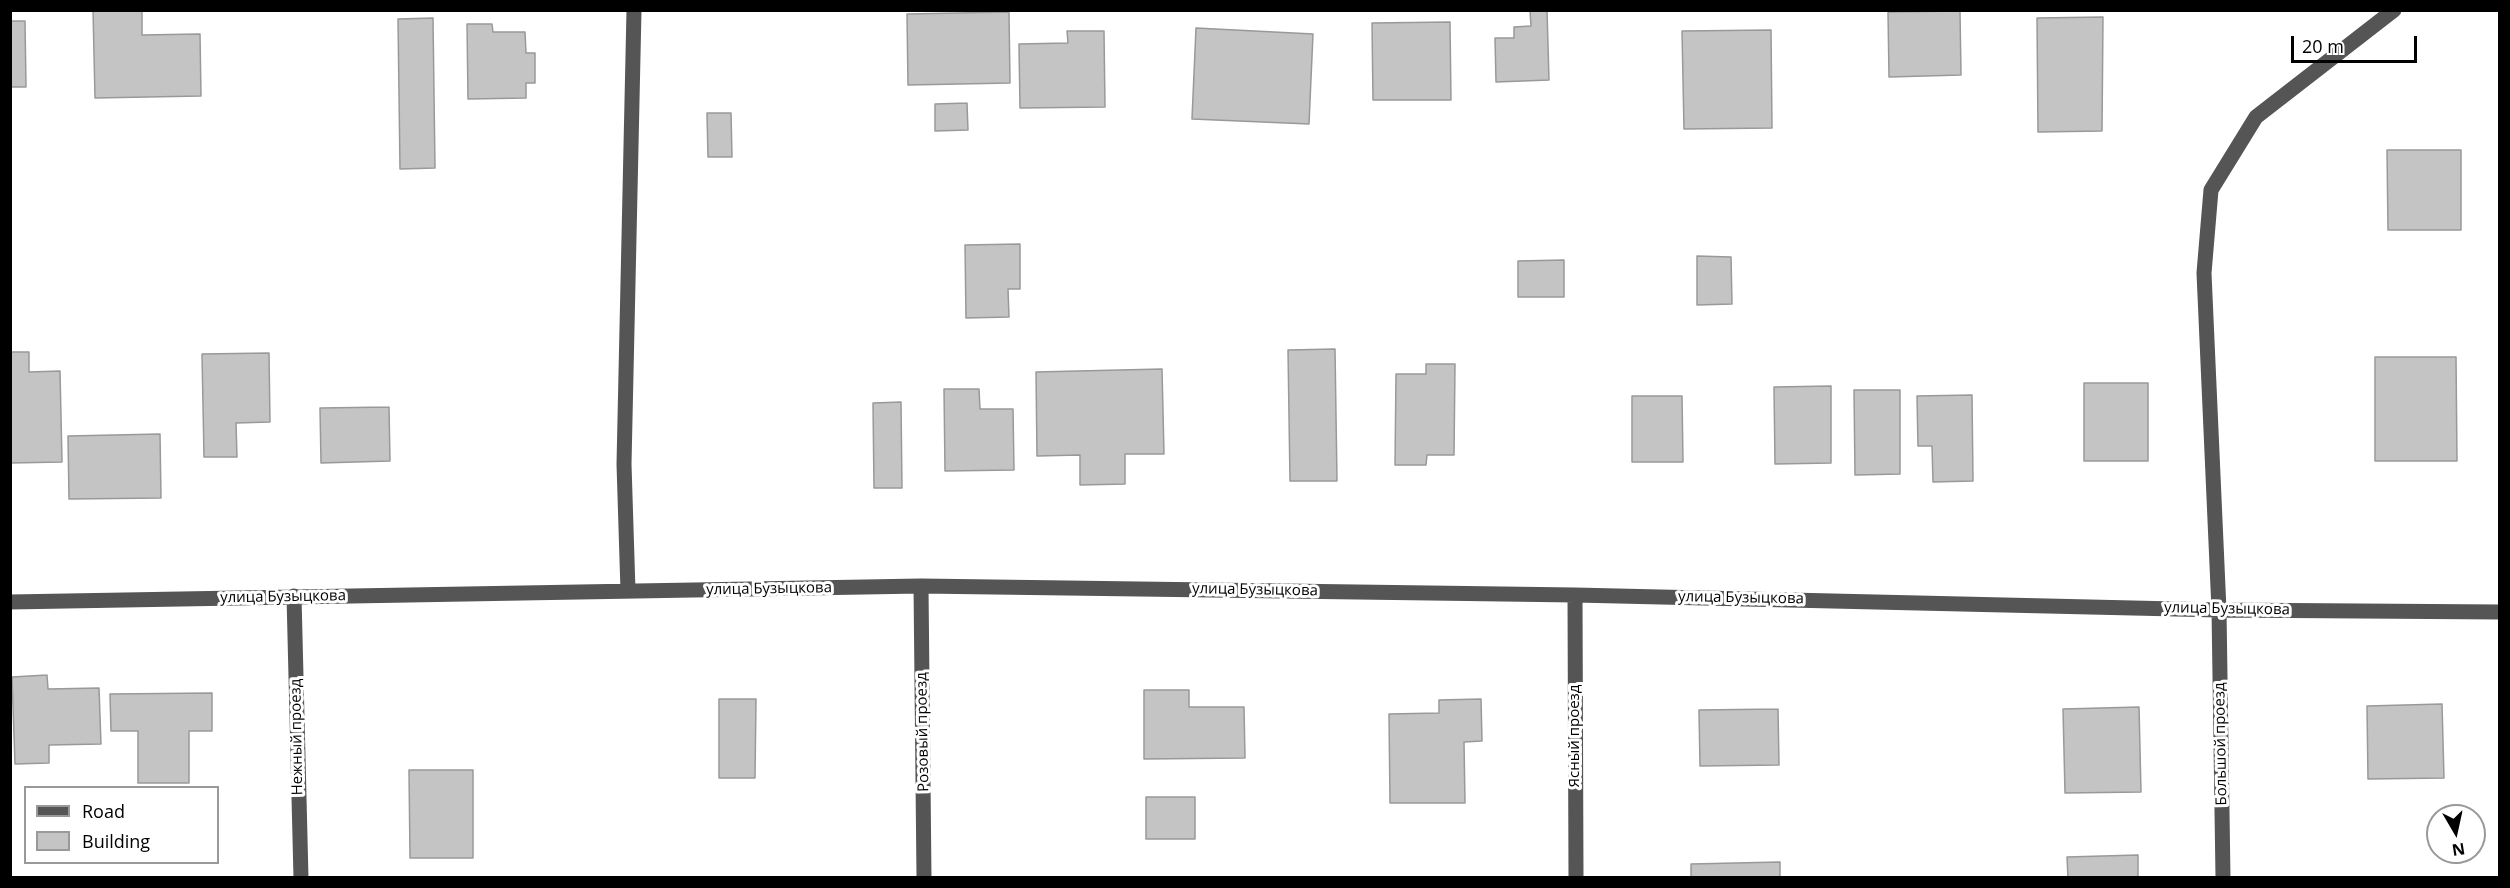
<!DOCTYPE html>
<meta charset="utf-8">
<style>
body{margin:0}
#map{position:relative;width:2510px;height:888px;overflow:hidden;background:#fff;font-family:"Open Sans",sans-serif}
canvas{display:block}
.frame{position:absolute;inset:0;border:12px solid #000;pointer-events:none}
.legend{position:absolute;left:24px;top:786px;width:195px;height:78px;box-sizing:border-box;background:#fff;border:2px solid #999;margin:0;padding:8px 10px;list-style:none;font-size:18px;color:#000}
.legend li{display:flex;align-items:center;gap:12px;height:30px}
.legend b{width:30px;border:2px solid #999}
.north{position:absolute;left:2426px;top:804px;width:60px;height:60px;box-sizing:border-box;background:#fff;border:2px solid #999;border-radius:50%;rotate:171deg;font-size:16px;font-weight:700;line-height:24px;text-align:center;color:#000}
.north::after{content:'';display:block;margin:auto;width:21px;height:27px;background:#000;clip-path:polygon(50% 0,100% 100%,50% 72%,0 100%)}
.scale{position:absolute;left:2291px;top:36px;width:126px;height:27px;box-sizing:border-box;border:3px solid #000;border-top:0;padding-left:8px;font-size:18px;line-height:21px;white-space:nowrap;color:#000;-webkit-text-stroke:4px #fff;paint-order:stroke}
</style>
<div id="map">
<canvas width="2510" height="888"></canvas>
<div class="frame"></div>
<ul class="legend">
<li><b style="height:8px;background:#555"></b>Road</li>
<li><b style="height:16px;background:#c4c4c4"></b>Building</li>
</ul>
<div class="north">N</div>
<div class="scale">20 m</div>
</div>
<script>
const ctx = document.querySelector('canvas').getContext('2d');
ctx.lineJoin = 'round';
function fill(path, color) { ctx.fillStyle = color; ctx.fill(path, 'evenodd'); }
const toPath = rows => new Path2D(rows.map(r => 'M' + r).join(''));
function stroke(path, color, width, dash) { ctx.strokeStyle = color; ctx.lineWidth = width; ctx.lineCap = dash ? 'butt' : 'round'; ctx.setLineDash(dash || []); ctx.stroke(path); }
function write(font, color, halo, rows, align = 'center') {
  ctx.font = font + ' "Open Sans",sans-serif'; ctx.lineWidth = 6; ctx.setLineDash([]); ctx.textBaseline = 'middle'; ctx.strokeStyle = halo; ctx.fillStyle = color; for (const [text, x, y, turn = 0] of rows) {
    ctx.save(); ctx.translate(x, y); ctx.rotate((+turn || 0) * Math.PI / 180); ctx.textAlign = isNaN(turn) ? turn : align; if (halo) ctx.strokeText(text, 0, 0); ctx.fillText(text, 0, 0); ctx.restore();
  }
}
const building = toPath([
 [93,10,142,10,142,35,200,34,201,96,95,98,93,10],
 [1547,10,1549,80,1496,82,1495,38,1514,38,1514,27,1531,26,1530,11,1547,10],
 [1960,11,1961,75,1889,77,1888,12,1960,11],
 [1009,12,1010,83,908,85,907,14,1009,12],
 [2103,17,2102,131,2038,132,2037,18,2103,17],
 [433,18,435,168,400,169,398,19,433,18],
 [10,21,25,21,26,87,10,87,10,21],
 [1450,22,1451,100,1373,100,1372,23,1450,22],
 [467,24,492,24,493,32,525,32,526,53,535,53,535,83,526,83,526,98,468,99,467,24],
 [1196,28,1313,34,1309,124,1192,119,1196,28],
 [1771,30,1772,128,1684,129,1682,31,1771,30],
 [1067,31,1104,31,1105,107,1020,108,1019,44,1068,43,1067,31],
 [967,103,968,130,935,131,935,104,967,103],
 [707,113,731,113,732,157,708,157,707,113],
 [2387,150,2461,150,2461,230,2388,230,2387,150],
 [1020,244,1020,289,1008,289,1009,317,966,318,965,245,1020,244],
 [1697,256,1731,257,1732,304,1697,305,1697,256],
 [1564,260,1564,297,1518,297,1518,261,1564,260],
 [1335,349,1337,481,1290,481,1288,350,1335,349],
 [10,352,29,352,29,372,60,371,62,462,10,463,10,352],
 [269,353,270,422,236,423,237,457,204,457,202,354,269,353],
 [2375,357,2456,357,2457,461,2375,461,2375,357],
 [1426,364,1455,364,1454,455,1427,455,1426,465,1395,465,1396,374,1426,374,1426,364],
 [1162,369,1164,454,1125,454,1125,484,1080,485,1080,455,1037,456,1036,372,1162,369],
 [2084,383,2148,383,2148,461,2084,461,2084,383],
 [1831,386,1831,463,1775,464,1774,387,1831,386],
 [944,389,979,389,980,409,1013,409,1014,470,945,471,944,389],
 [1854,390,1900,390,1900,474,1855,475,1854,390],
 [1972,395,1973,481,1933,482,1932,446,1918,446,1917,396,1972,395],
 [1632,396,1682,396,1683,462,1632,462,1632,396],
 [901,402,902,488,874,488,873,403,901,402],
 [389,407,390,461,321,463,320,408,389,407],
 [160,434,161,498,69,499,68,436,160,434],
 [47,675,48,689,99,688,101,744,49,745,49,763,15,764,12,677,47,675],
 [1144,690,1189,690,1189,707,1244,707,1245,758,1144,759,1144,690],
 [212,693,212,731,189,731,189,783,138,783,138,731,111,731,110,694,212,693],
 [719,699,756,699,755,778,719,778,719,699],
 [1481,699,1482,741,1464,742,1465,803,1390,803,1389,714,1439,713,1439,700,1481,699],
 [2442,704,2444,778,2368,779,2367,706,2442,704],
 [2139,707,2141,792,2065,793,2063,709,2139,707],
 [1778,709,1779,765,1700,766,1699,710,1778,709],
 [409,770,473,770,473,858,410,858,409,770],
 [1146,797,1195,797,1195,839,1146,839,1146,797],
 [2138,855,2138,878,2068,878,2067,857,2138,855],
 [1780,862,1780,878,1691,878,1691,864,1780,862]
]);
fill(building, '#c4c4c4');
stroke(building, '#999', 1.5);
stroke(toPath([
 [921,586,924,878],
 [628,591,624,464,634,10],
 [1575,595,1576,878],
 [294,596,301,878],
 [10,602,921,586,1575,595,2219,610,2500,612],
 [2223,878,2219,610,2204,273,2211,190,2256,117,2394,10]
]), '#555', 15);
write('15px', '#000', '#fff', [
 ["улица Бузыцкова",769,589,-1],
 ["улица Бузыцкова",1255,590,1],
 ["улица Бузыцкова",283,597,-1],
 ["улица Бузыцкова",1741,598,1],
 ["улица Бузыцкова",2227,609,1],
 ["Розовый проезд",923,732,-91],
 ["Ясный проезд",1575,736,-90],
 ["Нежный проезд",297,737,-91],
 ["Большой проезд",2221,744,-91]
]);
</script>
